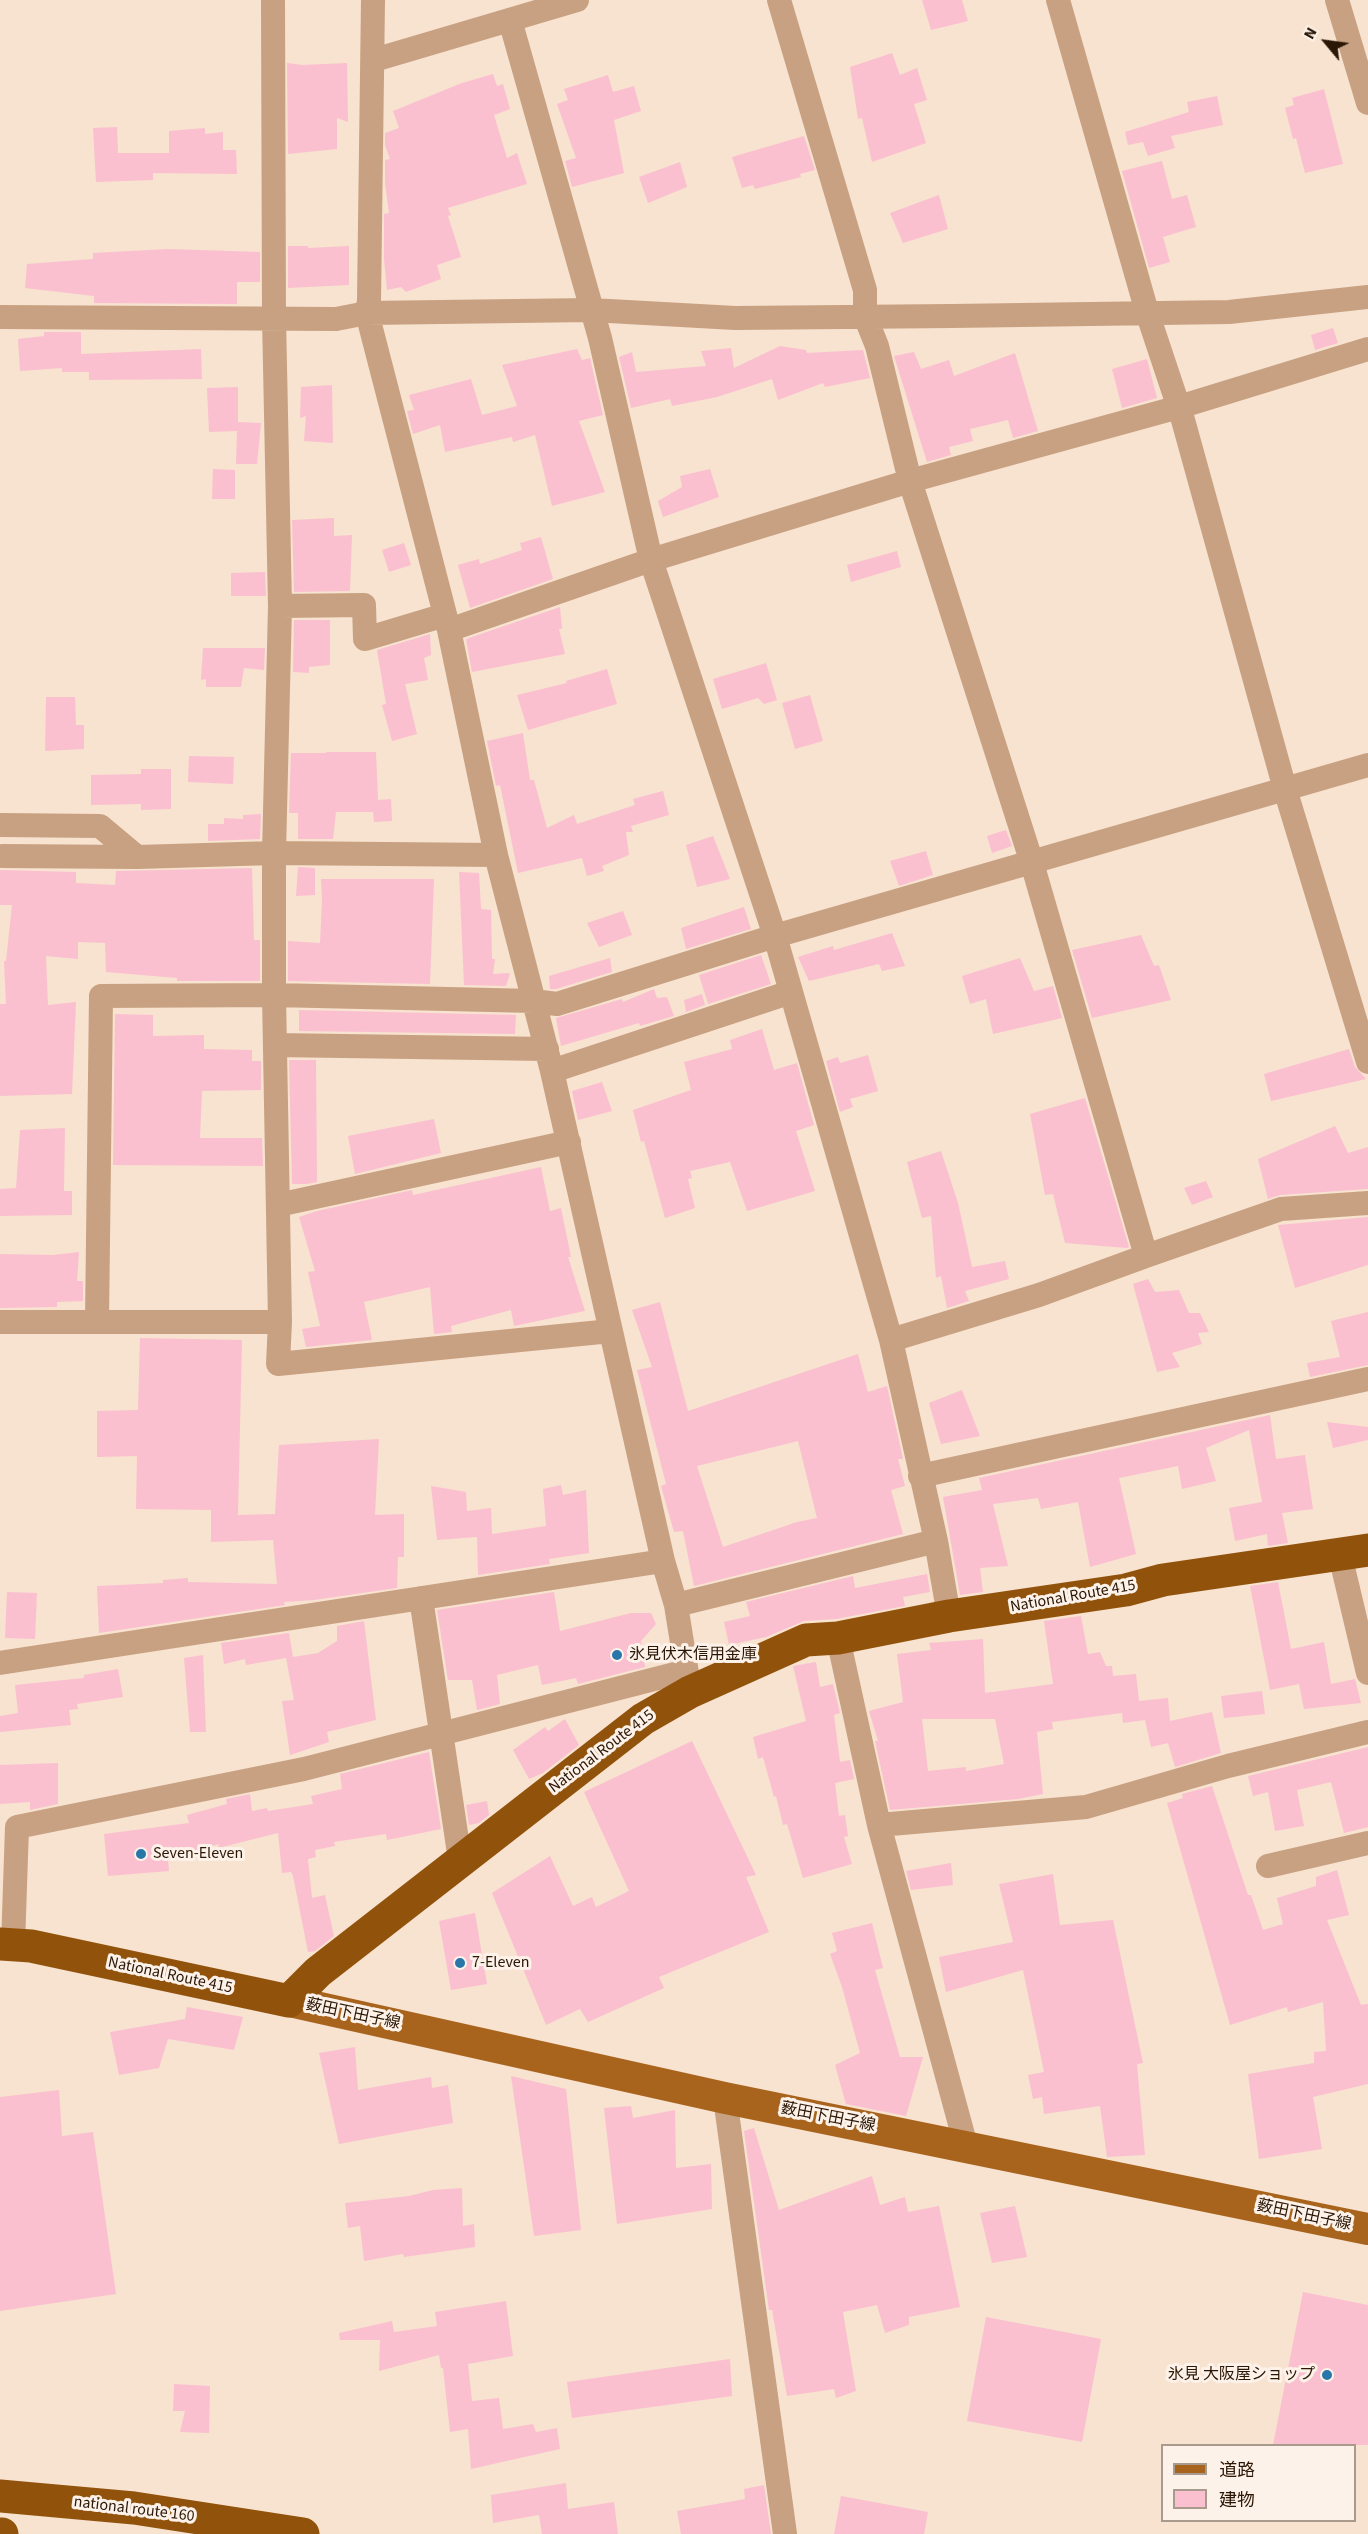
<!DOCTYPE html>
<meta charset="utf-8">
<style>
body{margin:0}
#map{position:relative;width:1368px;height:2534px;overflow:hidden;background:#f8e2d0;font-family:"Source Sans 3","Noto Sans JP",sans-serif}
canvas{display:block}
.legend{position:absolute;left:1161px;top:2444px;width:195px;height:78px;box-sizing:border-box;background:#fdf2e9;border:2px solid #a99a8e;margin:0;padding:8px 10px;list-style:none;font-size:18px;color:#2b1706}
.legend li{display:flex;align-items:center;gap:12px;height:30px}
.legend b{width:30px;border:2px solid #a99a8e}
.north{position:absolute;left:1296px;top:12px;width:60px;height:60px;-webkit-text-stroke:4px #fdf2e9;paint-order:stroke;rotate:299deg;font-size:16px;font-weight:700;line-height:24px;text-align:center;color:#2b1706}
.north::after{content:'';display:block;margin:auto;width:21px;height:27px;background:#2b1706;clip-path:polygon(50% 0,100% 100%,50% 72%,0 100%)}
</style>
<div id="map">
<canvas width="1368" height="2534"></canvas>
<ul class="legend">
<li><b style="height:8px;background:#a8641d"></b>道路</li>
<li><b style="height:16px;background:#fac0cf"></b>建物</li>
</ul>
<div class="north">N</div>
</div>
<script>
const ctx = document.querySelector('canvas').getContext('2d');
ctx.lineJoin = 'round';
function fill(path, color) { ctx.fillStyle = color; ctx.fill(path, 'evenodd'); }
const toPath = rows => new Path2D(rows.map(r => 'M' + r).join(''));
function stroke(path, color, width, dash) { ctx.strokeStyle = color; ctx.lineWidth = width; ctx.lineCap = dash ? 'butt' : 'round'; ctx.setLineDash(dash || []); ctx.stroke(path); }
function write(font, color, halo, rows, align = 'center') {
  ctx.font = font + ' "Source Sans 3","Noto Sans JP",sans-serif'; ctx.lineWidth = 6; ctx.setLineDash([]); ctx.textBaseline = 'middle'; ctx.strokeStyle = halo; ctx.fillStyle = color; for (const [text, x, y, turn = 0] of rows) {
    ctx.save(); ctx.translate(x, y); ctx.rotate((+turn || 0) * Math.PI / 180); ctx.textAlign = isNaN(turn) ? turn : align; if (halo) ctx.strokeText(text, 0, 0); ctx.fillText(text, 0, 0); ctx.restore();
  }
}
fill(toPath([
 [922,0,962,0,968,21,931,30],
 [892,53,900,75,917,68,927,100,914,104,926,143,872,162,862,118,858,119,850,67],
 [287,63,302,65,347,63,348,122,337,118,337,149,288,154],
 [493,74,497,86,503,84,510,109,494,115,507,158,517,153,527,184,448,208,451,215,448,216,461,257,437,265,441,279,406,292,401,287,387,290,384,259,384,214,389,213,385,183,385,160,390,159,385,145,385,133,399,128,393,111,462,83],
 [608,75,613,92,634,86,641,111,614,120,624,173,572,187,565,161,576,158,557,104,568,100,564,89],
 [1324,89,1343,164,1305,173,1296,138,1293,139,1285,108,1294,105,1292,98],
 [1217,96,1223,125,1171,136,1175,148,1148,156,1143,142,1128,145,1125,132,1189,112,1187,102],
 [117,127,118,153,169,153,169,131,205,128,205,134,223,132,223,150,236,150,237,174,153,173,153,180,96,182,93,128],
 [804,136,815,170,800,174,801,177,755,189,753,185,742,188,732,157],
 [1162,161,1172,199,1187,195,1196,227,1163,237,1170,262,1149,268,1122,171],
 [680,162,687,187,648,203,639,177],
 [939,195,948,229,903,243,890,213],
 [288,246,308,246,308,248,349,246,349,285,288,288],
 [168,249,260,252,260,282,237,282,237,304,94,303,94,296,25,288,27,264,93,259,93,253],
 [1333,328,1338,343,1315,350,1311,335],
 [44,332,81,332,81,354,201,349,202,379,89,380,89,372,62,372,62,368,20,371,18,339,44,336],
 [780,346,806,350,807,353,863,350,870,378,825,387,823,383,778,400,772,379,717,397,672,406,670,399,631,408,619,357,632,352,636,372,706,366,701,351,731,348,734,368],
 [577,349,582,360,590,358,603,415,579,421,605,492,552,506,535,435,513,442,512,437,445,452,440,425,413,434,407,411,414,410,409,395,471,379,482,415,517,406,502,365],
 [914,352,921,369,949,360,954,376,1015,353,1038,431,1013,438,1008,420,970,429,973,441,949,447,951,455,927,462,894,356],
 [1147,359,1157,398,1122,408,1112,369],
 [332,385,333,443,304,441,306,416,300,418,301,387],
 [238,387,238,422,261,423,257,464,236,464,237,431,209,432,207,388],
 [213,469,235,470,235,499,212,499],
 [710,469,719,497,663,517,658,501,682,487,680,476],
 [334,518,334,536,352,535,350,591,294,592,292,520],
 [541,537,553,579,470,608,458,565,479,559,480,564,522,550,520,543],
 [404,543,411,565,389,572,382,550],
 [897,551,901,567,851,582,847,565],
 [265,572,266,596,231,596,231,573],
 [560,607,562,629,559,629,565,654,472,672,466,639],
 [294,620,330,620,330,665,309,667,309,673,293,672],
 [430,634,431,655,424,658,428,680,405,684,417,734,392,741,382,705,386,704,377,650],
 [203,648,265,648,264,670,244,668,241,687,206,687,206,679,201,680],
 [766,663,777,700,764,704,758,698,722,709,713,679],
 [607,669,617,704,528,730,517,695,567,683,566,681],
 [810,695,823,741,795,749,782,703],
 [46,697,75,697,76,725,84,725,84,749,45,751],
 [523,733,530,780,534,780,547,828,574,815,577,824,635,805,633,799,663,791,669,815,631,826,633,832,626,832,629,855,602,866,604,871,587,876,582,858,518,873,500,785,496,786,487,741],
 [326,752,376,752,378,800,391,799,392,821,374,822,373,812,336,812,333,839,298,839,298,813,289,813,291,753,326,753],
 [189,756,234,757,233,784,188,782],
 [141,769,171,769,171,809,141,810,141,804,91,805,91,775,141,774],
 [261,814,260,839,208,841,208,824,224,824,224,818,243,819,243,815],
 [1006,830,1012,846,992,853,987,836],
 [713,836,730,879,697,887,686,845],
 [926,851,933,875,899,886,890,861],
 [298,867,315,868,315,895,296,896],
 [252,868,254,940,260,940,260,981,177,981,177,978,106,972,105,943,78,942,78,959,46,956,48,1005,76,1002,72,1094,0,1096,0,1004,6,1004,4,961,6,961,12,905,0,905,0,870,76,872,76,883,115,885,116,871],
 [459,872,479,873,481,909,491,910,492,959,495,959,493,974,510,973,506,986,464,985],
 [321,879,434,879,430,984,288,981,288,941,320,943,322,900],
 [744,907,751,929,686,949,681,928],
 [623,911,632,935,599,947,587,923],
 [892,933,905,966,882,971,879,964,809,981,798,957,833,946,834,950],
 [1141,935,1154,966,1159,965,1171,1000,1092,1018,1072,950],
 [761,955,771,984,708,1004,699,975],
 [610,958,612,972,556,989,550,989,549,976],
 [1020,958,1034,991,1053,986,1062,1018,993,1034,986,999,970,1004,962,976],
 [654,989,657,998,667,997,674,1016,640,1026,639,1023,561,1046,556,1018,622,999,623,1002],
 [702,994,705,1005,686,1012,684,1000],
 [299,1010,516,1015,515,1034,299,1031],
 [115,1014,153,1015,153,1036,204,1035,204,1049,252,1050,252,1061,261,1061,261,1090,202,1091,200,1138,262,1138,263,1166,113,1165],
 [762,1029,774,1070,797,1063,814,1125,796,1131,815,1191,747,1211,730,1162,690,1171,692,1178,688,1179,695,1208,665,1218,644,1141,641,1142,633,1110,691,1090,684,1062,732,1049,730,1040],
 [1349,1049,1355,1067,1366,1079,1271,1101,1264,1074],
 [868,1055,878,1091,850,1099,853,1107,840,1112,826,1061,838,1057,840,1063],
 [289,1060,316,1060,317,1182,307,1184,292,1184],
 [602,1082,612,1111,578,1120,572,1091],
 [1085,1098,1129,1247,1127,1248,1065,1243,1053,1194,1045,1195,1030,1114],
 [434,1119,441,1153,355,1174,348,1136],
 [1335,1126,1348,1153,1368,1147,1368,1189,1280,1195,1268,1199,1258,1159],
 [65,1128,64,1191,72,1191,72,1215,0,1216,0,1189,16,1188,20,1130],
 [941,1151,958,1203,972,1267,1005,1261,1009,1279,965,1291,969,1301,947,1308,941,1276,936,1278,931,1216,922,1218,907,1162],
 [541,1167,550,1211,561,1208,571,1257,568,1257,585,1311,514,1326,511,1310,451,1326,452,1332,434,1334,430,1287,364,1302,372,1340,306,1347,302,1329,320,1326,308,1272,315,1271,299,1217,317,1211,412,1190,413,1195],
 [1206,1181,1213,1197,1192,1205,1184,1188],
 [1368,1217,1368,1265,1295,1288,1278,1225],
 [79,1252,77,1281,83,1281,83,1301,57,1302,57,1307,0,1308,0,1254,53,1255],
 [1148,1279,1155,1292,1179,1290,1189,1313,1200,1313,1209,1332,1198,1333,1202,1344,1172,1353,1180,1367,1157,1372,1133,1284],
 [660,1302,688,1411,858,1354,868,1392,887,1386,903,1459,898,1459,905,1486,891,1490,903,1534,694,1586,683,1531,674,1532,661,1486,666,1484,637,1370,652,1367,632,1310],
 [798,1441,817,1518,797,1522,723,1547,697,1466],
 [1368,1312,1368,1365,1310,1377,1307,1363,1340,1357,1331,1321],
 [140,1338,242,1340,238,1515,275,1514,279,1445,379,1439,375,1515,404,1514,404,1557,398,1557,397,1588,314,1600,284,1602,285,1605,99,1633,97,1586,163,1583,163,1580,188,1578,188,1582,277,1584,273,1540,211,1542,211,1510,136,1509,137,1456,97,1457,97,1411,138,1410],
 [962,1390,980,1436,941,1444,929,1403],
 [1270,1415,1276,1459,1305,1455,1313,1509,1282,1513,1288,1543,1268,1546,1267,1534,1235,1541,1229,1508,1262,1502,1249,1430,1206,1448,1216,1481,1182,1489,1178,1466,1119,1478,1136,1554,1090,1567,1078,1502,1041,1509,1038,1498,993,1504,1008,1566,980,1568,983,1592,960,1595,943,1497,982,1490,979,1478],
 [1327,1422,1368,1427,1368,1440,1333,1448],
 [561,1485,563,1495,586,1490,589,1553,549,1559,550,1564,478,1575,477,1537,437,1540,431,1486,466,1492,467,1511,491,1508,492,1534,546,1526,543,1489],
 [927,1574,930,1592,903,1597,905,1606,836,1619,804,1621,766,1637,729,1645,724,1622,750,1616,746,1602,853,1576,855,1588],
 [1278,1582,1291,1649,1324,1642,1331,1684,1355,1679,1361,1703,1304,1709,1299,1684,1270,1690,1250,1586],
 [7,1592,37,1593,35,1639,5,1638],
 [554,1592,560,1631,631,1613,651,1613,656,1624,641,1641,645,1667,578,1684,576,1678,542,1685,538,1665,497,1675,500,1704,477,1710,472,1680,448,1680,437,1610],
 [1081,1616,1088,1654,1100,1652,1106,1666,1112,1666,1113,1676,1136,1674,1139,1701,1168,1698,1170,1721,1212,1712,1221,1753,1175,1767,1168,1743,1151,1747,1145,1720,1123,1723,1122,1713,1052,1722,1053,1729,1037,1732,1043,1794,1018,1799,890,1810,875,1741,878,1741,869,1711,903,1702,897,1654,931,1650,929,1643,983,1639,985,1693,1053,1684,1044,1621],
 [922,1719,995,1719,1004,1764,966,1771,966,1767,928,1771],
 [364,1621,376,1720,327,1732,329,1742,290,1755,282,1701,294,1700,286,1658,246,1665,245,1659,224,1664,221,1643,289,1633,293,1657,318,1653,337,1641,337,1626],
 [203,1655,206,1732,190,1732,184,1658],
 [816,1662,820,1687,833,1684,840,1713,834,1715,840,1762,850,1760,854,1779,835,1783,839,1816,845,1815,848,1836,844,1837,852,1864,803,1878,787,1824,783,1825,776,1796,774,1797,763,1757,758,1759,753,1737,806,1721,793,1666],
 [118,1669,123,1697,77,1704,78,1709,69,1710,71,1725,0,1732,0,1716,18,1713,15,1685,84,1678,84,1675],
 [1262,1691,1265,1714,1224,1718,1221,1696],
 [565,1719,579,1745,543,1773,529,1779,513,1750,545,1727,548,1731],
 [692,1741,756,1875,746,1877,769,1932,659,1977,664,1988,588,2022,580,2009,546,2025,492,1893,550,1856,573,1906,592,1897,596,1907,629,1891,584,1792],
 [1368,1747,1368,1827,1344,1833,1331,1782,1297,1790,1304,1826,1275,1831,1268,1792,1253,1796,1248,1776],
 [429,1752,441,1829,387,1840,386,1834,334,1842,335,1846,315,1850,316,1857,308,1859,312,1898,325,1895,334,1936,315,1951,308,1952,293,1876,291,1872,282,1873,278,1833,218,1848,219,1844,168,1859,169,1871,108,1876,104,1834,189,1823,187,1815,227,1804,226,1799,250,1794,252,1811,267,1808,268,1811,313,1804,311,1796,342,1789,340,1774],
 [58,1763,58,1804,30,1810,30,1802,0,1804,0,1765],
 [1212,1786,1248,1895,1251,1895,1263,1930,1283,1924,1277,1898,1316,1886,1316,1877,1337,1870,1349,1915,1327,1920,1361,2005,1368,2004,1368,2084,1313,2097,1322,2149,1259,2159,1248,2074,1314,2063,1314,2052,1326,2051,1323,2002,1288,2012,1287,2007,1230,2025,1167,1803,1183,1798,1182,1794],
 [487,1801,489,1815,479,1823,469,1825,466,1805],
 [951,1863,953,1885,911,1890,906,1871],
 [1053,1874,1060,1925,1113,1920,1143,2063,1137,2064,1145,2155,1107,2157,1100,2106,1044,2114,1042,2097,1033,2099,1028,2075,1044,2072,1023,1970,946,1992,939,1957,1013,1942,999,1884],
 [475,1913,487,1984,451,1990,439,1921],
 [872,1923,883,1968,875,1970,900,2057,923,2057,906,2116,846,2104,835,2065,860,2053,842,1987,830,1954,837,1951,832,1933],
 [187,2007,243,2017,234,2050,168,2039,159,2068,119,2075,110,2032,185,2019],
 [355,2047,358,2090,431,2077,432,2088,448,2085,453,2123,339,2144,319,2053],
 [511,2076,566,2089,581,2230,534,2236],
 [59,2090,62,2136,93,2132,116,2294,0,2311,0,2097],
 [631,2106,633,2118,675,2110,676,2168,711,2164,712,2209,617,2224,604,2108],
 [754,2128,779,2210,872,2176,880,2205,905,2197,908,2212,939,2206,960,2307,909,2317,909,2325,885,2333,877,2305,843,2312,856,2391,836,2398,834,2389,787,2396,772,2310,769,2310,744,2131],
 [462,2188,463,2226,474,2224,475,2247,404,2257,403,2254,364,2261,360,2226,348,2228,345,2203,409,2196,433,2190],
 [1015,2206,1027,2257,992,2263,980,2213],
 [1303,2292,1368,2305,1368,2445,1273,2445],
 [506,2301,513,2356,468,2364,472,2401,499,2398,503,2429,533,2424,536,2432,557,2428,560,2449,471,2469,468,2429,450,2432,443,2368,441,2368,439,2355,379,2371,380,2340,340,2340,339,2333,392,2321,394,2332,437,2326,435,2312],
 [986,2317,1101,2339,1082,2442,967,2421],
 [730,2359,732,2396,572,2418,567,2382],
 [174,2384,210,2386,209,2433,180,2432,185,2411,173,2411],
 [566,2483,568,2509,614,2502,618,2534,542,2534,539,2515,493,2523,491,2495],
 [764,2485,771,2534,681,2534,677,2511,745,2499,744,2489],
 [841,2496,928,2512,924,2534,834,2534]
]), '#fac0cf');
stroke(toPath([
 [273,0,274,318,280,606,274,853,274,995,280,1322,278,1364,611,1331],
 [373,0,369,300,367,313,449,630,496,855,552,1071,663,1561,676,1605,690,1692],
 [779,0,865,290,865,316,877,346,910,481,1032,863,1146,1256,1281,1209,1368,1203],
 [1058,0,1147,312,1183,420,1285,789,1368,1062],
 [1337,0,1368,103],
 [510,20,600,338,651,560,775,936,891,1340,936,1541,949,1616],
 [374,60,577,0],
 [0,317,336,319,367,313,591,310,735,318,952,316,1229,312,1368,297],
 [280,606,364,605,365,639,445,615],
 [449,630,651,560,910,481,1179,407,1368,349],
 [0,825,100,826,137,857,2,856],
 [137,857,274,853,496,855],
 [275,1045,547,1049],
 [552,1071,791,992],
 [278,1205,569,1142],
 [97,1321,101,996,274,995,534,1001,557,1004,775,936,1368,765],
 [0,1322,280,1322],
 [891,1340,1039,1295,1146,1256],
 [920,1476,1368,1379],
 [1340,1555,1368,1673],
 [421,1598,460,1860],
 [676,1605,936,1541],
 [838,1638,879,1825,966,2146],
 [0,1663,663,1561],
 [879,1825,1086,1807,1228,1766,1368,1732],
 [1268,1866,1368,1843],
 [13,1945,17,1827,304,1769,686,1671],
 [725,2098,785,2534]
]), '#c7a181', 24);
stroke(toPath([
 [289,2001,725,2098,1368,2229]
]), '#a8641d', 32);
stroke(toPath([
 [0,1944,31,1946,289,2001,318,1972,643,1719,690,1692,806,1640,838,1638,949,1616,1126,1590,1163,1580,1368,1550],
 [0,2496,134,2508,303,2534],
 [0,2534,2,2534]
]), '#91530b', 33);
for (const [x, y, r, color] of [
 [617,1655,6,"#2976a8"],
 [141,1854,6,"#2976a8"],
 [460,1963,6,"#2976a8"],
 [1327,2375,6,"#2976a8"]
]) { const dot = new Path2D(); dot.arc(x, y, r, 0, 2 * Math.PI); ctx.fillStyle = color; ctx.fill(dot); stroke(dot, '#fdf2e9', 2); }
write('16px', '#2b1706', '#fdf2e9', [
 ["National Route 415",1073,1597,-10],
 ["National Route 415",602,1752,-37],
 ["National Route 415",170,1976,12],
 ["薮田下田子線",353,2015,12],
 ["薮田下田子線",828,2118,11],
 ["薮田下田子線",1304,2216,12],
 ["national route 160",134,2510,7]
]);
write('16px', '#2b1706', '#fdf2e9', [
 ["氷見伏木信用金庫",629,1655],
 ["Seven-Eleven",153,1854],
 ["7-Eleven",472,1963],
 ["氷見 大阪屋ショップ",1315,2375,"right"]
], 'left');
</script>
